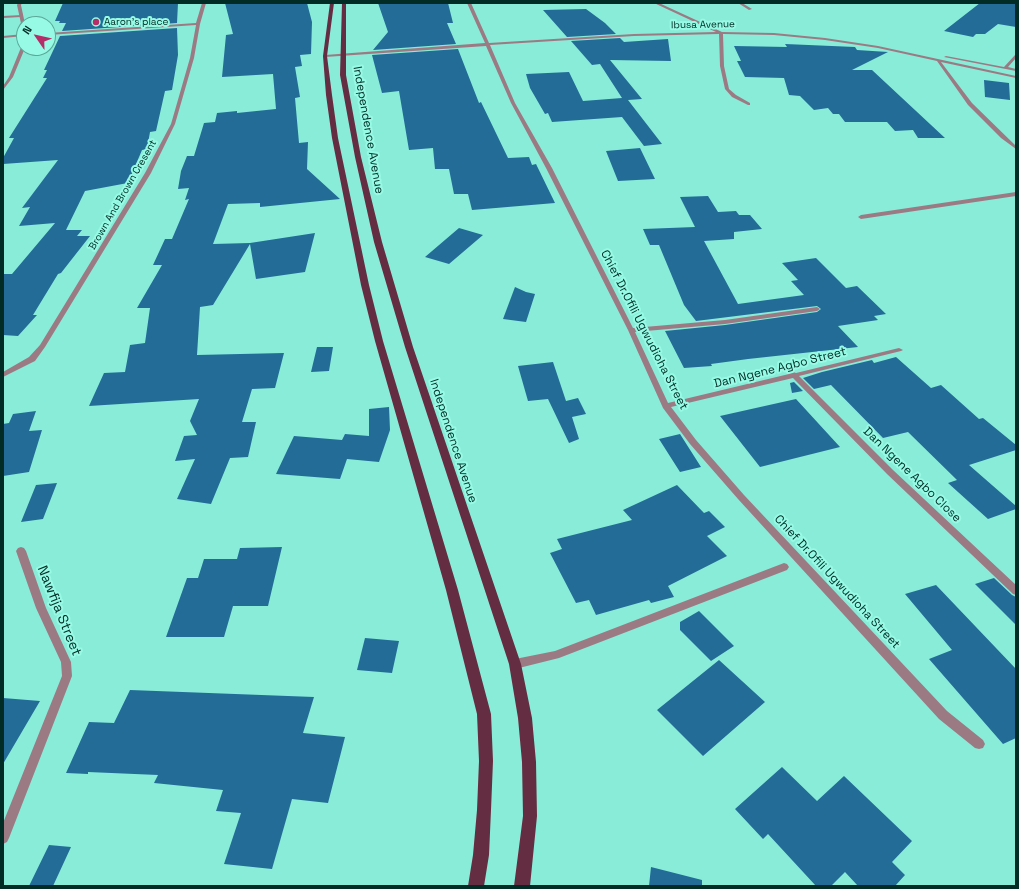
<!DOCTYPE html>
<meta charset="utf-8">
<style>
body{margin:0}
#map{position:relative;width:1019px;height:889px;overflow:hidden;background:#89ecd8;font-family:"Space Grotesk",sans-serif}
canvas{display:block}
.frame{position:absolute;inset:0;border:4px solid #002c25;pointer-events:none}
.north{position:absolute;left:16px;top:16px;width:40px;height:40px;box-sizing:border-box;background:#97fae5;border:1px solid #5ba898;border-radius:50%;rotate:304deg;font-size:11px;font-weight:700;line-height:16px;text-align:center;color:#002c25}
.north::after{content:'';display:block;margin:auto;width:14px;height:18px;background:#b62c68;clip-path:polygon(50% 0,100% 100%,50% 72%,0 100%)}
</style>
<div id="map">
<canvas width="1019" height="889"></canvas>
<div class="frame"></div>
<div class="north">N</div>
</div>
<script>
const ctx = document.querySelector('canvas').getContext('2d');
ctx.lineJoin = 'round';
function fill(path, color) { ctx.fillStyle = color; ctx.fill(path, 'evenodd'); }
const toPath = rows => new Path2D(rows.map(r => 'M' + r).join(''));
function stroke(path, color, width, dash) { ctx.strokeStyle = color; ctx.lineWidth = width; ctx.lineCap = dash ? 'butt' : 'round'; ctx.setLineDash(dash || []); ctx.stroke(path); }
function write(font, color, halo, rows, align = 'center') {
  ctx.font = font + ' "Space Grotesk",sans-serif'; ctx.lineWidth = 4; ctx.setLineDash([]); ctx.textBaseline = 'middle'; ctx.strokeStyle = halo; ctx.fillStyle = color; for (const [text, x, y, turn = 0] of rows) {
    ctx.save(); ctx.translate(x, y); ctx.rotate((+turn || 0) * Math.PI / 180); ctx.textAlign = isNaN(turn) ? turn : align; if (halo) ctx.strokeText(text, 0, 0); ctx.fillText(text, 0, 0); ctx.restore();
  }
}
fill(toPath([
 [63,3,178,3,177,23,62,31,66,23,59,23,60,21,55,21],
 [225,3,307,3,312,22,311,54,300,55,302,66,295,67,300,97,295,98,299,143,308,142,307,169,340,199,260,207,260,203,228,204,213,244,250,243,315,233,305,272,256,279,250,244,213,305,200,307,197,355,284,353,275,388,252,389,242,422,256,422,248,457,230,458,211,504,177,499,195,459,175,461,184,436,197,435,190,421,199,399,89,406,104,373,125,372,130,345,145,343,150,308,137,308,162,265,153,265,165,239,172,239,189,199,185,200,189,188,178,189,181,171,187,156,194,156,204,123,215,122,217,113,237,111,237,113,276,109,273,74,222,77,226,35,233,34],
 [378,3,448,3,453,23,447,23,456,44,373,50,388,32],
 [980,3,1016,3,1016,27,998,24,985,34,976,34,973,37,944,31],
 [586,9,605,23,616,34,567,37,543,10],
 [177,28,178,55,172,90,165,91,156,131,150,132,147,149,142,150,131,176,133,182,85,191,66,230,82,230,77,236,90,236,61,273,58,274,33,315,37,315,18,336,3,335,3,274,12,274,55,223,19,226,30,207,22,208,58,160,3,164,3,158,14,138,9,138,47,78,43,78,47,70,44,70,60,36],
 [620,38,624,42,668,39,671,61,610,60,642,99,628,100,662,144,644,146,622,117,552,122,548,113,545,114,530,88,526,74,569,72,583,101,622,98,600,64,592,65,571,41],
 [785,44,855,47,857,50,888,52,852,70,872,70,945,138,918,138,913,130,895,131,887,122,845,122,839,114,833,114,828,108,814,110,800,96,789,95,784,78,745,77,737,61,741,61,734,46,787,47],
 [458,49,479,103,481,102,508,158,529,157,532,165,536,164,555,203,472,210,468,194,454,194,449,169,435,169,433,148,409,150,399,91,382,93,372,55],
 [984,80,1009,83,1010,100,985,97],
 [640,148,655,179,618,181,606,151],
 [708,196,718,212,736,211,739,215,750,215,762,229,734,232,734,239,704,241,738,304,804,295,791,281,798,280,782,263,816,258,846,288,857,286,886,314,874,316,878,320,838,326,858,347,748,359,711,364,712,366,684,368,665,331,725,325,817,312,821,309,817,306,696,321,684,305,659,245,650,245,643,229,695,227,680,197],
 [459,228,483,235,449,264,425,257],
 [515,287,526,292,535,294,526,322,503,319],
 [317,347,333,347,329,371,311,372],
 [896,357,931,388,941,385,979,419,983,418,1016,445,1016,450,969,465,1016,506,1016,509,988,519,948,483,957,480,908,432,883,438,831,385,814,389,803,378,822,372,872,360,874,363],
 [553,362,566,401,578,398,586,414,572,417,579,439,569,443,548,399,528,401,518,366],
 [794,382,803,391,792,393,790,383],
 [796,399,840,447,760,467,720,416],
 [389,407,390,430,379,462,347,459,340,479,276,474,294,436,342,440,345,434,369,436,369,409],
 [36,411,29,431,42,430,29,472,3,476,3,424,9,423,13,414],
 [680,434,701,467,680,472,659,439],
 [57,483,43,519,21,522,36,485],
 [677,485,704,513,709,511,725,527,707,536,727,556,668,586,674,597,651,603,649,600,596,615,589,600,576,603,550,553,562,549,557,539,632,520,623,510],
 [282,547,268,606,233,606,224,637,166,637,187,578,198,578,204,559,237,559,240,548],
 [994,578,1012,595,1016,597,1016,625,975,584],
 [936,585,1016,669,1016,738,1003,744,929,659,952,650,905,594],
 [699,611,734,646,711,661,680,630,680,622],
 [365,638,399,641,392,673,357,670],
 [719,660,765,702,703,756,657,710],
 [130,690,314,697,303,733,345,737,328,803,292,799,272,869,224,864,241,813,216,811,223,790,154,783,158,775,88,772,88,774,66,773,89,722,114,723],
 [3,698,40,701,3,764],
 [782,767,817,801,844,776,912,841,892,862,905,875,895,886,858,886,845,872,831,886,816,886,768,834,763,839,735,809],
 [49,845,71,847,53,886,29,886],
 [651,867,702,880,702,886,649,886]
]), '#226c97');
fill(toPath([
 [738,3,742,3,752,9,749,10,738,3]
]), '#9c7a84');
fill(toPath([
 [202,3,206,3,200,24,194,58,175,124,151,173,45,347,35,361,3,377,3,372,29,357,40,345,145,173,171,124,190,58,196,25,48,35,48,33,196,23,202,3],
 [467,3,471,3,489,43,634,34,716,32,654,3,659,3,722,32,774,33,825,38,878,46,1016,76,1016,78,941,62,972,103,1016,146,1016,149,1001,138,968,105,937,61,878,48,825,40,774,35,723,34,724,66,729,89,736,95,750,103,750,105,748,105,732,97,725,89,720,66,719,34,634,36,490,45,515,103,552,168,633,328,725,320,817,307,820,309,817,311,725,324,635,332,668,403,789,374,793,372,796,373,899,348,903,350,901,351,799,376,893,470,1016,585,1016,595,1013,594,887,474,793,378,671,407,696,440,744,495,947,711,983,740,985,744,983,748,979,749,975,748,939,719,738,499,690,444,663,408,628,330,546,168,511,103,486,46,325,57,323,56,325,55,485,43,467,3],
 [22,15,21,17,3,18,3,16,22,15],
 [24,34,24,36,3,38,3,36,24,34],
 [1015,55,1016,55,1016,58,1008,67,1016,69,1016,71,944,57,946,56,1004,67,1015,55],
 [1016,192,1016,196,861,219,858,217,861,215,1016,192],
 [21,547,24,548,26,551,46,608,71,662,72,676,9,838,7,842,3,844,3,823,62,676,61,662,36,608,16,551,18,548,21,547],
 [784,563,787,564,789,567,787,570,559,658,515,669,511,667,510,664,511,661,515,659,555,651,784,563]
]), '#9c7a84');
fill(toPath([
 [18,3,22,3,21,5,25,24,24,29,22,28,17,5,18,3],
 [24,44,25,48,13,77,3,90,3,86,9,77,22,45,24,44]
]), '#9c7a84');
fill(toPath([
 [330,3,334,3,327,56,332,95,338,138,369,285,383,341,458,590,491,714,493,761,491,810,489,855,484,886,468,886,473,855,477,810,479,761,477,714,446,590,375,341,361,285,332,138,326,95,323,56,330,3],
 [342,3,346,3,346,75,361,157,382,242,413,347,521,664,532,718,536,762,537,816,530,886,514,886,523,816,522,762,518,718,509,664,405,347,374,242,355,157,340,75,342,3]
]), '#652d41');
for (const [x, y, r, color] of [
 [96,22,4,"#b62c68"]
]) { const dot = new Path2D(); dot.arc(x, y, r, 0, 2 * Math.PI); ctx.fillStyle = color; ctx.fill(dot); stroke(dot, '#97fae5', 1.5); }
write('10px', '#002c25', '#97fae5', [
 ["Aaron’s place",104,22]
], 'left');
write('10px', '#002c25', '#97fae5', [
 ["Ibusa Avenue",703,25,-1],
 ["Brown And Brown Cresent",123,195,-60]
]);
write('12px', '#002c25', '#97fae5', [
 ["Independence Avenue",368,130,80],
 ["Chief Dr.Ofili Ugwudioha Street",644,330,63],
 ["Dan Ngene Agbo Street",780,368,-14],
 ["Independence Avenue",453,441,72],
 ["Dan Ngene Agbo Close",912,475,44],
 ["Chief Dr.Ofili Ugwudioha Street",837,582,47]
]);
write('14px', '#002c25', '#97fae5', [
 ["Nawfija Street",59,611,68]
]);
</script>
